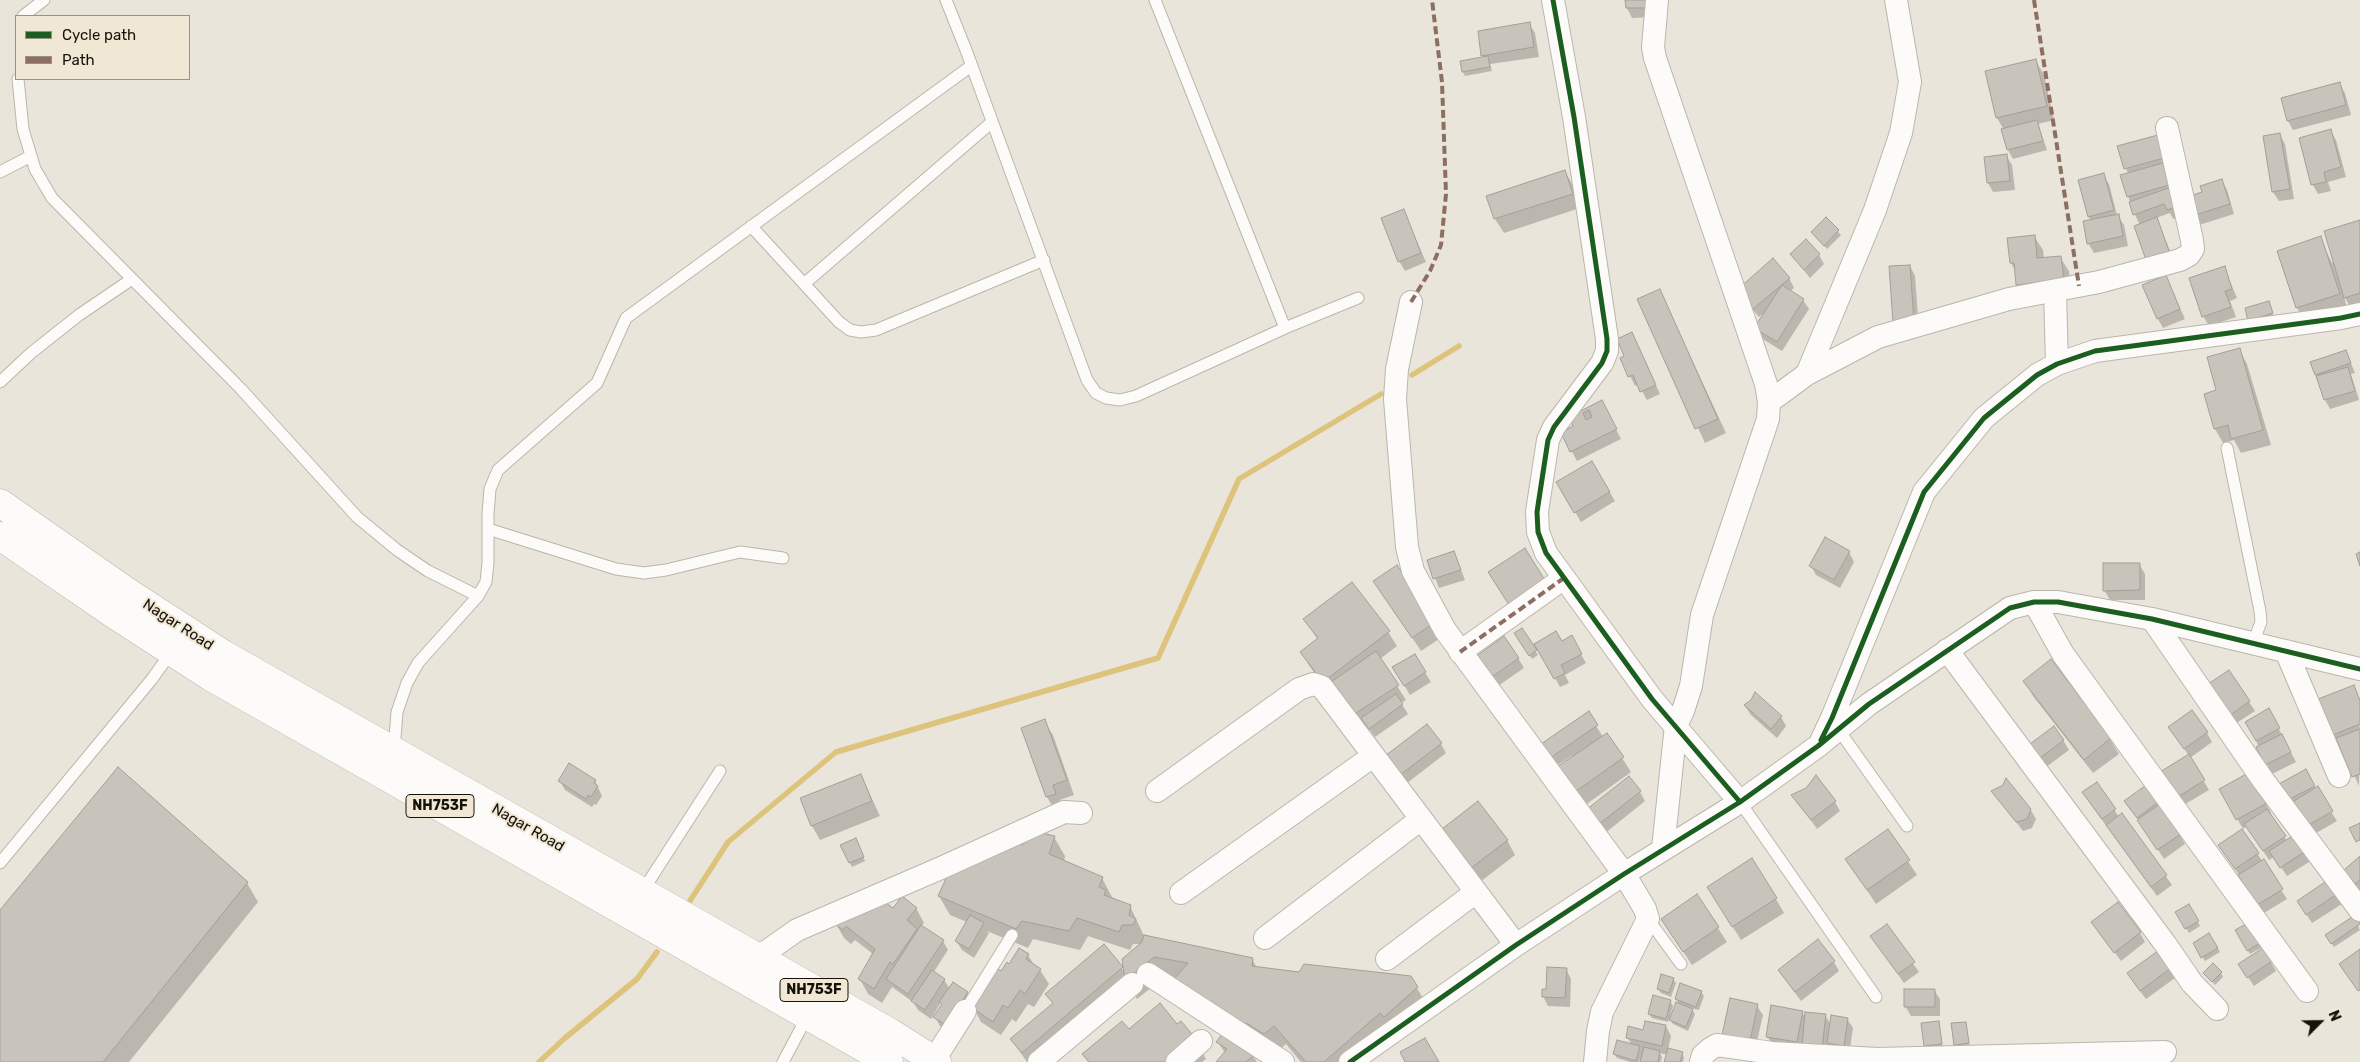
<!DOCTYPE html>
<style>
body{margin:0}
#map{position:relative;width:2360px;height:1062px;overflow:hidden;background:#eae5da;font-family:Rubik,sans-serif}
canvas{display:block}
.legend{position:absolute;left:15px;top:15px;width:175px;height:65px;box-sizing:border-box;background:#f0e8d4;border:1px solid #989284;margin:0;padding:6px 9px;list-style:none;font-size:15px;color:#15120b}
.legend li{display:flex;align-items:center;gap:10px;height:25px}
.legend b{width:25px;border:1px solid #989284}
.north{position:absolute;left:2295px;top:997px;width:50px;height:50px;-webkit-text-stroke:4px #f0e8d4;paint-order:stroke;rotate:67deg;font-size:14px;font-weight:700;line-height:20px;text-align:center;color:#15120b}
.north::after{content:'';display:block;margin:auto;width:18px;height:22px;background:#15120b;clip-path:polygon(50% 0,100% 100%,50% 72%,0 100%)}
</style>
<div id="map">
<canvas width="2360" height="1062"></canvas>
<ul class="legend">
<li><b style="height:6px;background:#1b5e20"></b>Cycle path</li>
<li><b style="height:6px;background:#8d6e63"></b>Path</li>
</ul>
<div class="north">N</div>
</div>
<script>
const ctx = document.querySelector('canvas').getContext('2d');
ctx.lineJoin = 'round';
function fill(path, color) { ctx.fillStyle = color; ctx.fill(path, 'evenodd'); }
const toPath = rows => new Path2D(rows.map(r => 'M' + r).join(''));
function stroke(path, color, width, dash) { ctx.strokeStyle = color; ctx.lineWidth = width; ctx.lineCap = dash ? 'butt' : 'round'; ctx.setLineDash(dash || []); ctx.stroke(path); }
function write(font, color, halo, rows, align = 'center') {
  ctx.font = font + ' Rubik,sans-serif'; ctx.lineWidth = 4; ctx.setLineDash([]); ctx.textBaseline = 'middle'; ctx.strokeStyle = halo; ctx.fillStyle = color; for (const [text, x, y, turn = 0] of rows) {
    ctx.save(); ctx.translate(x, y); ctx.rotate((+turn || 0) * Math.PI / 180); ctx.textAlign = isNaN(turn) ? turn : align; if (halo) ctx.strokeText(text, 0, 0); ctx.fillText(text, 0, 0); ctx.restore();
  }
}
fill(toPath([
 [1627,0,1655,0,1656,17,1632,18,1627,8],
 [1529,24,1535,33,1539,57,1490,64,1492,71,1465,76,1463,72,1484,58,1482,55],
 [2036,61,2044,75,2054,120,2038,124,2047,150,2013,159,2008,150,2004,130,1997,118],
 [2339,84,2345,93,2351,115,2293,130,2288,121,2282,99],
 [2330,130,2336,140,2346,177,2328,182,2331,191,2318,194,2313,185,2300,139],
 [2280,135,2285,144,2294,199,2279,201,2273,192,2264,137],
 [2157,136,2182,216,2173,219,2170,213,2156,218,2174,260,2140,225,2135,215,2128,196,2128,174,2119,147],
 [2006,155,2012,165,2015,190,1993,192,1988,183,1985,158],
 [1565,171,1573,186,1580,208,1504,233,1495,219,1488,197],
 [2103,175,2109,184,2117,215,2124,225,2128,246,2094,253,2088,243,2091,220,2089,217],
 [2222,181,2227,190,2234,214,2199,225,2193,215,2204,193],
 [1403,210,1426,262,1405,271,1399,261],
 [1826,219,1841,235,1827,249,1812,233],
 [2360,222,2360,310,2353,312,2344,296,2347,309,2306,322,2297,308,2279,251,2320,238,2332,263,2334,262],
 [2034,236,2043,250,2044,259,2060,257,2069,271,2071,294,2026,299,2017,284,2016,272,2011,263],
 [1791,254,1819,255,1824,264,1810,278],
 [1910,266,1915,276,1919,331,1900,332],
 [2224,267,2237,298,2230,301,2236,317,2209,326,2203,316],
 [1789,278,1794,288,1790,291,1803,300,1809,309,1782,351,1761,338,1756,328,1765,312,1759,317,1744,299],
 [2170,286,2185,319,2163,328,2158,319],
 [1660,291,1726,433,1705,443,1639,300],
 [2271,307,2274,318,2250,320],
 [1632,334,1660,394,1647,400,1638,384,1635,386,1622,359,1626,356],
 [2239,349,2247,364,2271,445,2241,453,2234,440,2223,443,2215,429,2205,395,2218,391],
 [2346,351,2355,373,2351,374,2359,400,2330,409,2325,400,2312,362],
 [1602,402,1621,439,1577,461,1562,433,1575,427,1570,417],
 [1592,463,1615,501,1581,522,1558,483],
 [1454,552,1465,580,1439,588,1428,560],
 [1849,552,1854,562,1840,588,1816,575,1811,566],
 [2139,564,2145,574,2145,600,2110,600,2104,590],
 [1397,567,1442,637,1421,651,1375,582],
 [1305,619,1388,632,1397,646,1380,659,1406,700,1401,703,1408,714,1375,737,1367,726,1360,731,1310,667,1302,652,1318,640],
 [1522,629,1538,655,1532,659,1516,633],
 [1571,637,1586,663,1565,675,1569,683,1560,687,1536,644,1562,642],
 [1414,655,1431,682,1410,695,1394,668],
 [1518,658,1524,668,1495,688,1481,668],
 [2051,661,2110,739,2119,754,2093,773,2033,696,2025,681],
 [2229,671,2255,711,2232,726,2212,695],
 [2353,687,2360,699,2359,786,2340,743,2334,745,2329,736],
 [1745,706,1781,717,1786,726,1777,738,1751,715],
 [2269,710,2296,762,2272,774,2247,722],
 [1588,713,1603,737,1607,734,1631,772,1584,806,1567,782,1573,758,1572,756,1556,766,1548,753],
 [1044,721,1053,735,1074,795,1060,800,1063,808,1055,811,1047,797,1022,729],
 [2170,728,2207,733,2212,742,2190,758,2209,790,2182,806,2162,772,2189,756],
 [2063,740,2069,750,2042,770,2033,757],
 [1441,744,1446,753,1402,787,1388,769],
 [2305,771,2337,821,2311,836,2280,784],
 [2249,774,2271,813,2270,814,2287,841,2296,835,2312,860,2287,876,2274,857,2269,860,2247,826,2243,829,2221,790],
 [861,775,880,816,820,840,812,826],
 [560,781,595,781,602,796,596,805,594,804,592,807,565,790],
 [2097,784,2119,817,2122,814,2172,885,2157,896,2089,802],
 [1992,791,2030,809,2036,819,2032,828,2023,831],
 [1640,792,1645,801,1604,834,1593,820],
 [1793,795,1835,802,1840,811,1817,829],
 [2126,801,2160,801,2185,844,2164,859],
 [2242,830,2287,899,2264,913,2225,854],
 [1888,831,1917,875,1876,904,1847,860],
 [1054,837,1065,856,1064,862,1102,878,1113,899,1130,906,1144,936,1252,959,1257,968,1417,988,1428,1007,1357,1062,1301,1062,1286,1044,1276,1053,1177,978,1166,976,1137,999,1129,984,1036,1062,1027,1062,1011,1039,1053,1004,1047,995,1104,946,1126,974,1141,944,1133,944,1130,950,1088,936,1080,950,1033,939,1028,948,987,931,989,933,974,958,962,950,956,941,967,922,950,915,939,896,1023,846],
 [1507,840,1515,855,1480,882,1452,844],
 [857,844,865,861,852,867,842,846],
 [2360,858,2360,898,2345,871],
 [2328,882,2342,904,2312,923,2304,911],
 [247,883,258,902,129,1062,0,1062,0,912],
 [1697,896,1727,942,1692,965,1662,919],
 [1776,899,1784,913,1741,940,1717,902],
 [2188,905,2200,926,2189,933,2177,912],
 [916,908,924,923,921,926,943,941,948,950,933,973,944,980,950,989,967,993,973,1002,952,1034,940,1026,935,1017,942,1005,941,1002,931,1019,918,1010,913,1002,892,987,882,1003,868,994,860,979,873,954,855,940,851,944,844,938,836,924,893,910],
 [2354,917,2360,930,2334,947,2327,936],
 [2093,923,2140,933,2145,942,2121,961],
 [2247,924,2261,948,2250,954,2236,931],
 [1886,926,1919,972,1904,983,1872,937],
 [2209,934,2220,952,2205,961,2194,943],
 [2158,953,2175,978,2146,999,2134,983],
 [1028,955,1034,965,1040,970,1049,984,1034,1007,1028,1004,1016,1022,1012,1019,1001,1035,981,1022,973,1007,1001,973],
 [1834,962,1839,971,1801,1001,1779,971],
 [2271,962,2276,971,2254,986,2246,974],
 [1566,969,1571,979,1570,1007,1548,1006,1543,996],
 [2205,973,2221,973,2223,977,2215,985],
 [1673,979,1676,983,1671,997,1661,993,1658,989],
 [1934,990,1940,999,1940,1016,1911,1016,1905,1006],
 [1701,992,1704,996,1699,1010,1691,1008,1695,1014,1688,1031,1673,1024,1669,1018,1668,1022,1652,1018,1649,1014,1670,1001,1673,1006,1670,1016,1672,1016,1679,1004,1676,999],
 [1757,1006,1763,1015,1755,1050,1729,1044],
 [1802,1012,1806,1019,1825,1015,1831,1025,1847,1019,1853,1028,1849,1055,1834,1052,1828,1044,1827,1058,1773,1046,1767,1036],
 [1938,1023,1943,1048,1927,1050,1925,1046],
 [1965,1023,1970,1047,1958,1048,1955,1044],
 [1176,1026,1195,1040,1206,1059,1202,1062,1088,1062,1084,1054,1128,1031],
 [1666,1026,1671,1036,1668,1049,1682,1053,1684,1058,1683,1062,1666,1062,1668,1055,1660,1053,1662,1057,1661,1062,1641,1062,1640,1059,1639,1062,1630,1062,1617,1058,1614,1054,1632,1045,1627,1037],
 [1218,1042,1253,1056,1257,1062,1218,1062,1225,1053]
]), '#0003');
stroke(toPath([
 [1412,375,1459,346],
 [686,907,728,842,836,752,1158,658,1239,479,1381,394],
 [539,1062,565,1038,637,979,657,952]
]), '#ddc37c', 5.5);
const building = toPath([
 [1625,0,1651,0,1651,8,1626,8,1625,0],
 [1530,22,1534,47,1481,56,1478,31,1530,22],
 [1488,56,1490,67,1462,72,1460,61,1488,56],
 [2036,59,2047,106,1996,118,1985,71,2036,59],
 [2340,82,2346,105,2287,121,2281,98,2340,82],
 [2037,120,2043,141,2007,150,2001,129,2037,120],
 [2331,129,2341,167,2324,172,2326,182,2311,185,2299,138,2331,129],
 [2280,133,2290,189,2272,192,2263,136,2280,133],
 [2158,135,2164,158,2124,169,2117,146,2158,135],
 [2007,154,2010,181,1987,183,1984,157,2007,154],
 [2163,163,2169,185,2127,197,2120,175,2163,163],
 [1565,170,1573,194,1494,219,1486,196,1565,170],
 [2104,173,2114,210,2088,217,2078,180,2104,173],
 [2222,179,2230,204,2192,216,2187,197,2202,192,2200,186,2222,179],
 [2171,187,2178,206,2167,210,2164,204,2133,215,2129,202,2171,187],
 [1404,209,1421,253,1398,262,1381,218,1404,209],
 [2119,214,2123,236,2087,244,2083,221,2119,214],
 [1826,217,1839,230,1824,246,1811,232,1826,217],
 [2157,217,2169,251,2146,260,2134,226,2157,217],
 [2360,220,2360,293,2344,298,2324,231,2360,220],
 [2035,235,2037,258,2061,256,2064,279,2016,285,2014,263,2010,263,2007,238,2035,235],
 [2321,236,2340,294,2296,308,2277,251,2321,236],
 [1806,239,1820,254,1804,270,1790,254,1806,239],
 [1773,258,1790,278,1753,309,1737,290,1773,258],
 [1910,265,1914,322,1893,323,1889,266,1910,265],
 [2225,266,2232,289,2225,291,2231,307,2202,317,2189,278,2225,266],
 [2166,275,2180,309,2157,319,2142,285,2166,275],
 [1782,285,1804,299,1777,342,1754,328,1782,285],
 [1660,289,1718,419,1695,429,1637,299,1660,289],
 [2269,301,2273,313,2248,321,2245,308,2269,301],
 [1632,332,1656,385,1640,392,1633,375,1628,377,1620,358,1624,356,1617,339,1632,332],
 [2240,348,2263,430,2231,439,2228,425,2214,429,2204,394,2216,390,2207,357,2240,348],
 [2346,350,2351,363,2315,375,2310,362,2346,350],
 [2348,367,2355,391,2324,400,2316,376,2348,367],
 [1602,400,1617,429,1570,452,1561,433,1573,426,1569,417,1602,400],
 [1589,410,1592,417,1586,420,1583,413,1589,410],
 [1592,461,1610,492,1574,513,1556,482,1592,461],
 [1825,537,1850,551,1834,580,1809,566,1825,537],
 [1525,548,1546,582,1509,605,1488,572,1525,548],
 [1454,551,1461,570,1433,579,1427,560,1454,551],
 [2360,552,2360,566,2356,554,2360,552],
 [2103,563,2140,563,2140,590,2103,591,2103,563],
 [1397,565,1435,622,1412,638,1373,581,1397,565],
 [1352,582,1390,631,1323,682,1300,652,1318,638,1303,619,1352,582],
 [1522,628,1537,650,1529,656,1514,633,1522,628],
 [1556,631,1562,641,1572,635,1582,654,1561,665,1565,673,1554,679,1534,644,1556,631],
 [1504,636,1519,658,1489,679,1474,658,1504,636],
 [1376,651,1399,685,1350,717,1328,684,1376,651],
 [1415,654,1426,672,1404,686,1392,667,1415,654],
 [2051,659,2111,738,2084,760,2023,681,2051,659],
 [2229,670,2250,701,2226,718,2205,686,2229,670],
 [2354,685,2360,701,2360,724,2328,737,2313,701,2354,685],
 [1755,692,1782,716,1771,729,1744,705,1751,700,1755,692],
 [1396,694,1403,704,1369,729,1361,718,1396,694],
 [2269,708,2280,728,2256,741,2245,722,2269,708],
 [2192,710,2208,732,2184,749,2168,727,2192,710],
 [1589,711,1598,725,1550,758,1541,744,1589,711],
 [1045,719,1067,780,1053,785,1056,794,1046,797,1021,728,1045,719],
 [1427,724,1442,743,1396,778,1381,759,1427,724],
 [2054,726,2064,740,2036,761,2026,747,2054,726],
 [2360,729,2360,774,2352,777,2336,738,2360,729],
 [1607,733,1624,757,1575,792,1557,767,1607,733],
 [2282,734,2291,752,2265,765,2256,747,2282,734],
 [2189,754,2205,780,2176,798,2160,772,2189,754],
 [569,763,596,780,594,783,598,786,591,797,588,795,586,799,558,781,569,763],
 [118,767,248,882,103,1062,0,1062,0,910,118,767],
 [2306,769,2315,786,2288,800,2279,784,2306,769],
 [2250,772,2267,803,2236,820,2219,789,2250,772],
 [861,774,872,801,811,826,800,798,861,774],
 [1816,775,1836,801,1811,820,1791,795,1806,788,1816,775],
 [1629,776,1641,791,1598,825,1586,810,1629,776],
 [2006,778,2031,809,2027,819,2016,822,1991,791,2003,785,2006,778],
 [2097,782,2116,809,2102,819,2082,792,2097,782],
 [2149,783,2161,800,2137,818,2124,801,2149,783],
 [2318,786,2333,811,2305,827,2291,803,2318,786],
 [1478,801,1508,840,1471,868,1442,829,1478,801],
 [2160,804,2181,834,2157,850,2137,820,2160,804],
 [2267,809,2286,836,2263,851,2244,824,2267,809],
 [2122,813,2167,875,2151,887,2106,825,2122,813],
 [2360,823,2360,840,2356,842,2349,828,2360,823],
 [1888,829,1910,860,1867,890,1845,859,1888,829],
 [2242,829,2259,853,2235,869,2218,845,2242,829],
 [1037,832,1055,836,1049,854,1103,877,1099,887,1106,890,1104,895,1131,905,1129,915,1136,919,1133,925,1122,925,1119,932,1077,918,1069,931,1022,921,1016,929,938,896,948,874,1008,850,1013,840,1022,845,1037,832],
 [2297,833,2307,850,2280,868,2269,851,2297,833],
 [856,838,864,857,849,863,840,845,856,838],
 [2360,856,2360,880,2355,884,2344,870,2360,856],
 [1752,858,1777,898,1732,927,1707,887,1752,858],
 [2264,859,2283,889,2257,905,2238,875,2264,859],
 [2328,880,2337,894,2306,915,2297,901,2328,880],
 [1697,894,1719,927,1683,952,1661,919,1697,894],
 [902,896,917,908,907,920,917,929,893,964,890,962,874,989,858,979,875,949,846,926,843,930,835,924,882,900,893,908,902,896],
 [2118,902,2141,932,2114,953,2091,922,2118,902],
 [2189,904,2199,921,2185,929,2175,912,2189,904],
 [970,915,984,923,969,949,955,941,970,915],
 [2355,915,2360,924,2331,944,2325,935,2355,915],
 [2248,923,2260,943,2247,951,2235,930,2248,923],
 [1887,924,1915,962,1898,974,1870,936,1887,924],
 [921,925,944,940,908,994,886,979,921,925],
 [2209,933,2218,948,2201,958,2193,943,2209,933],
 [1144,935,1253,958,1252,966,1299,972,1304,964,1411,976,1418,987,1384,1017,1380,1013,1324,1062,1306,1062,1274,1026,1264,1034,1246,1023,1244,1026,1173,980,1188,963,1154,957,1125,981,1122,959,1142,942,1144,935],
 [1818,939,1835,961,1795,992,1778,970,1818,939],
 [1104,944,1123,967,1022,1053,1010,1039,1053,1003,1045,994,1104,944],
 [1019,948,1029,954,1026,959,1041,969,1025,994,1020,990,1008,1008,1003,1005,993,1022,971,1007,997,968,1001,971,1007,962,1009,964,1019,948],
 [2263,948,2272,961,2247,978,2238,964,2263,948],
 [2360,949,2360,990,2358,991,2339,964,2360,949],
 [2158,951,2171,968,2140,991,2127,973,2158,951],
 [2213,963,2222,972,2212,982,2203,973,2213,963],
 [1547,967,1567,968,1565,998,1542,997,1542,989,1546,989,1547,967],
 [932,970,945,979,925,1010,911,1001,932,970],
 [1661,974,1674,978,1669,993,1657,989,1661,974],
 [953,982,968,992,946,1025,933,1017,942,1004,939,1002,953,982],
 [1680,983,1702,991,1696,1007,1675,999,1680,983],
 [1904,989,1935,989,1935,1007,1904,1007,1904,989],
 [1653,995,1671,1000,1666,1019,1648,1014,1653,995],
 [1730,998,1758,1004,1750,1041,1722,1035,1730,998],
 [1676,1002,1693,1009,1686,1027,1669,1020,1676,1002],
 [1160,1003,1177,1024,1181,1021,1196,1039,1168,1062,1089,1062,1082,1054,1122,1021,1129,1029,1160,1003],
 [1771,1005,1803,1011,1797,1042,1766,1037,1771,1005],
 [1805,1012,1826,1014,1822,1049,1802,1047,1805,1012],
 [1831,1015,1848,1018,1844,1046,1827,1043,1831,1015],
 [1645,1021,1666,1025,1662,1046,1626,1038,1628,1026,1643,1030,1645,1021],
 [1939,1021,1942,1044,1924,1046,1921,1023,1939,1021],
 [1966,1022,1969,1043,1954,1045,1951,1023,1966,1022],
 [1224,1032,1254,1055,1246,1062,1216,1062,1227,1049,1216,1042,1224,1032],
 [1425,1038,1439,1062,1405,1062,1400,1052,1425,1038],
 [1617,1040,1640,1046,1636,1061,1613,1054,1617,1040],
 [1644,1047,1660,1051,1658,1062,1640,1062,1644,1047],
 [1668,1048,1683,1052,1680,1062,1664,1062,1668,1048]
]);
fill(building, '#c8c4bc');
stroke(building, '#a39f97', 1);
const lane = toPath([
 [946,0,966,50,1087,380,1096,393,1106,398,1120,400,1136,396,1285,328,1358,298],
 [1155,0,1285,328],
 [23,16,44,0],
 [18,79,23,129,35,169,52,198,241,389,357,517,397,550,428,571,478,596],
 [0,172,31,156],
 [751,226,839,322,850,330,861,332,876,330,1044,260],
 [804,284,992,122],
 [0,382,31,353,79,315,132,279],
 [2227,448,2260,611,2261,622,2253,643],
 [488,529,616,569,644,573,666,570,740,552,783,558],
 [1838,729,1907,826],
 [394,751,397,712,407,683,418,663,478,596,486,582,488,563,488,514,490,489,498,470,597,383,626,318,971,66],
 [1740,802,1876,997],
 [0,863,152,679,172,651],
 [642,892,720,771],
 [1648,919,1681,964],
 [965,1011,1012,935],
 [783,1062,808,1015]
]);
const street = toPath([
 [1553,0,1574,117,1607,339,1607,351,1602,363,1554,427,1548,440,1537,512,1538,532,1546,553,1652,699,1740,802],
 [1657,0,1653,47,1655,58,1766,384,1769,402,1768,419,1702,615,1691,686,1683,711,1676,725,1663,849],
 [2055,291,2057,364],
 [1411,302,1397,369,1395,399,1407,547,1413,571,1445,630,1624,874,1645,909,1648,919,1602,1012,1598,1031,1595,1062],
 [1807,374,1875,210,1901,133,1910,82,1896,0],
 [1769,402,1807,374,1878,337,2009,299,2099,282,2180,260,2189,255,2193,249,2192,240,2167,128],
 [2034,602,2063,654,2307,991],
 [2152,619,2263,780,2360,910],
 [1947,650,2166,945,2192,983,2217,1009],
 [2286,651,2339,776],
 [1460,652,1564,578],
 [1822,739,1832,718,1924,492,1984,418,2037,375,2057,364,2095,351,2341,318,2360,314],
 [1157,791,1299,689,1313,684,1322,687,1516,945],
 [1181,893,1373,756],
 [1265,938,1421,819],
 [755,956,767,951,797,930,941,868,1064,812,1081,813],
 [1387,959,1476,892],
 [1148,974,1283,1062],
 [934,1060,965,1011],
 [1039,1062,1132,984],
 [1177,1062,1201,1041],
 [1350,1062,1516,945,1624,874,1740,802,1818,746,1869,704,2010,608,2034,602,2058,602,2152,619,2360,669],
 [1701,1062,1703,1055,1710,1049,1717,1045,1772,1053,1877,1059,2165,1052]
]);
const highway = toPath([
 [0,503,126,591,223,654,891,1033,937,1062],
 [0,536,112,613,211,677,889,1062]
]);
stroke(lane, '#bab6ad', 13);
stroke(street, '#bab6ad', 24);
stroke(highway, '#bab6ad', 29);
stroke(lane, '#fcfbf9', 11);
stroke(street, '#fcfbf9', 22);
stroke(highway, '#fcfbf9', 28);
stroke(toPath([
 [2034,0,2079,286],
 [1411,302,1430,271,1441,245,1446,194,1442,82,1432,0],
 [1460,652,1564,578]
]), '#8d6e63', 4, [8, 4]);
stroke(toPath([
 [1553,0,1574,117,1607,339,1607,351,1602,363,1554,427,1548,440,1537,512,1538,532,1546,553,1652,699,1740,802],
 [1821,740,1832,718,1924,492,1984,418,2037,375,2057,364,2095,351,2341,318,2360,314],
 [1350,1062,1516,945,1624,874,1740,802,1818,746,1869,704,2010,608,2034,602,2058,602,2152,619,2360,669]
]), '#1b5e20', 5);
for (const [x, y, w] of [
 [440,806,68],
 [814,990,68]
]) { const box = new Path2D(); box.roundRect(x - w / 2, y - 11.5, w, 23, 4); ctx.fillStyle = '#f0e8d4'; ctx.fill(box); stroke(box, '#15120b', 1); }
write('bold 14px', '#15120b', null, [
 ["NH753F",440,806],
 ["NH753F",814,990]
]);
write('15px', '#15120b', '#f0e8d4', [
 ["Nagar Road",178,625,33],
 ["Nagar Road",528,828,30]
]);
</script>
